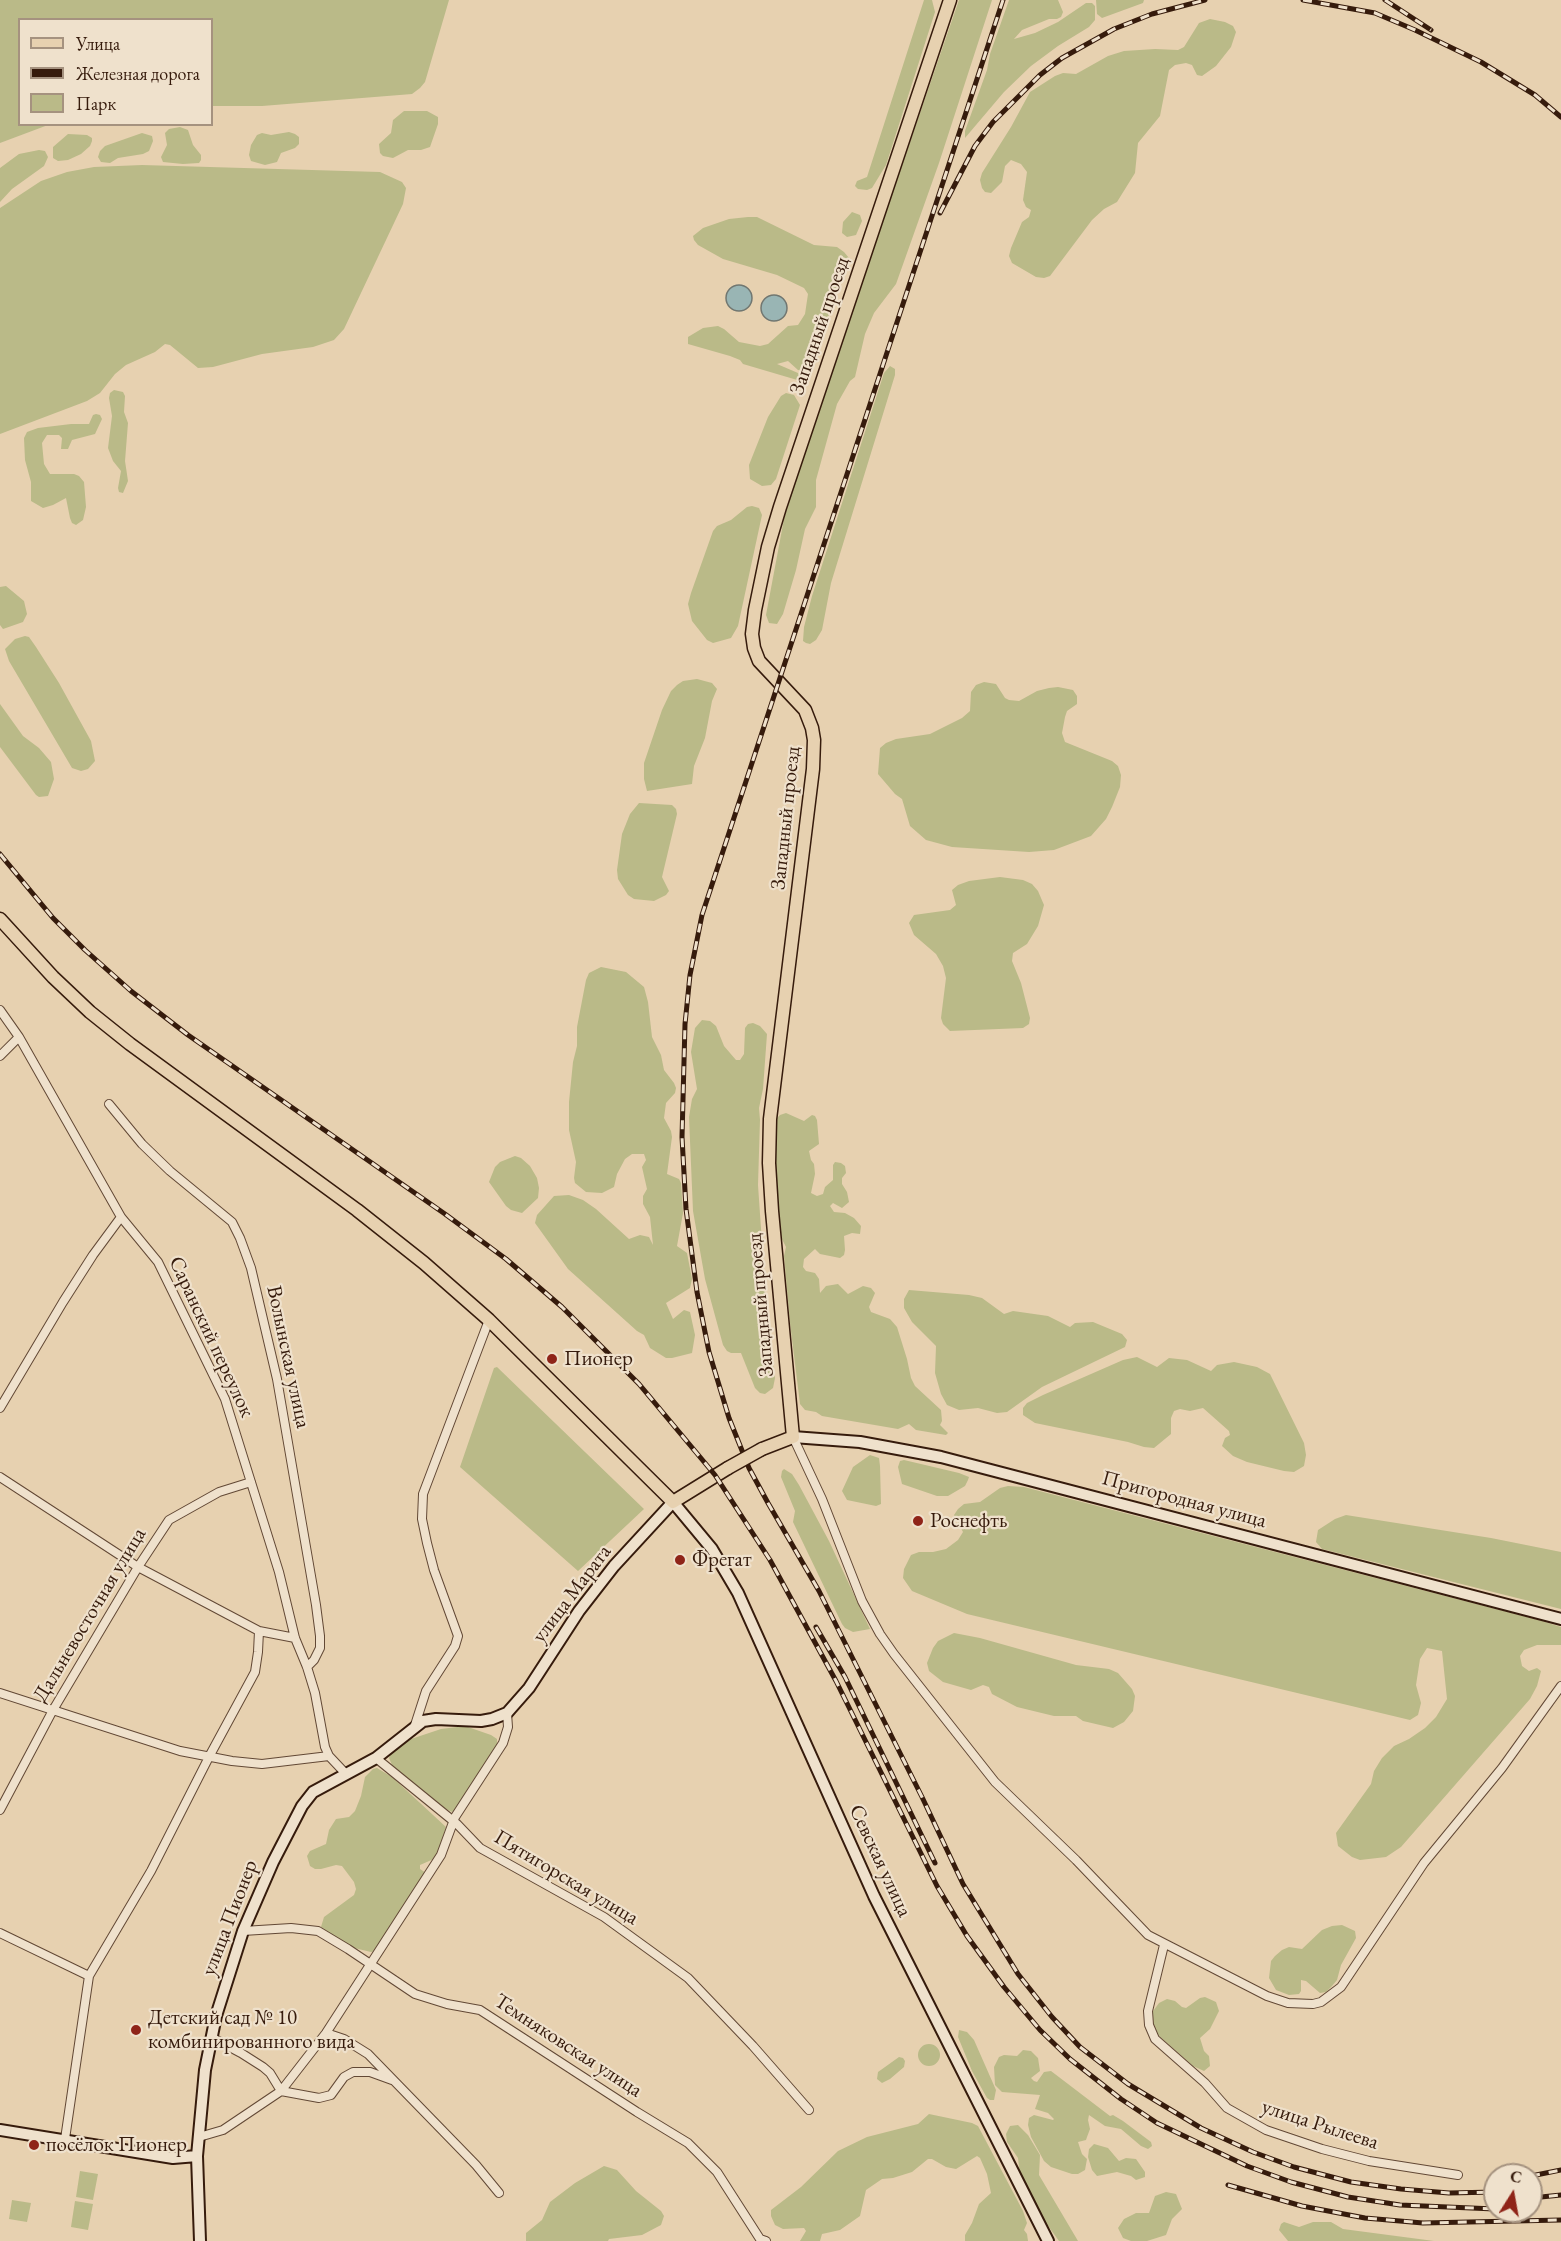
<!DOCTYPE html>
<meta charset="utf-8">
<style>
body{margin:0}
#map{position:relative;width:1561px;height:2241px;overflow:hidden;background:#e7d1b0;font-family:"EB Garamond",serif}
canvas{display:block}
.legend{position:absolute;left:18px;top:18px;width:195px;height:108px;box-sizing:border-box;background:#efe1cc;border:2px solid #a5927f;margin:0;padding:8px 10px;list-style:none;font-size:18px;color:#361b0c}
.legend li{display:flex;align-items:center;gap:12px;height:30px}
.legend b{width:30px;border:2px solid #a5927f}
.north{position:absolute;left:1483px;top:2163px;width:60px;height:60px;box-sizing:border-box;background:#efe1cc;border:2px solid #a5927f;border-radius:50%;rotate:11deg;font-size:16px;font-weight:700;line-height:24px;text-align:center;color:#361b0c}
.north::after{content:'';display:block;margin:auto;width:21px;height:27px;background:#8f2418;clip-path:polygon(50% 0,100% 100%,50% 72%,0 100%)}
</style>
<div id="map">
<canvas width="1561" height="2241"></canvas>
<ul class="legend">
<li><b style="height:8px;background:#e7d1b0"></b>Улица</li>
<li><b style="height:8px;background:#361b0c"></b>Железная дорога</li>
<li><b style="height:16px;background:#baba88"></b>Парк</li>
</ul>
<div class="north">С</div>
</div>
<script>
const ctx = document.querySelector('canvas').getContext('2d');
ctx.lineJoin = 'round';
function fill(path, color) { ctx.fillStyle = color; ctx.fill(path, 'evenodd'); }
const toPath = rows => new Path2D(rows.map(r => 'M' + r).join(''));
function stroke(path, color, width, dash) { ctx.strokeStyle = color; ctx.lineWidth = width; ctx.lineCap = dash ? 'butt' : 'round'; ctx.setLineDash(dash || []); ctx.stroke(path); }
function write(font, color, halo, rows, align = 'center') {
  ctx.font = font + ' "EB Garamond",serif'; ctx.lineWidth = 4.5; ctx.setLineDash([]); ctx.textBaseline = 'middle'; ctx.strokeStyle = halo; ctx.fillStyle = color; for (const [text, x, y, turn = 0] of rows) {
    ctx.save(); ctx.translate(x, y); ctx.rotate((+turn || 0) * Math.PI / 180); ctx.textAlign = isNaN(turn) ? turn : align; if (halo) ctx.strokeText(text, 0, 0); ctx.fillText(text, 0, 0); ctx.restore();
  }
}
fill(toPath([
 [0,0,449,0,425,82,420,88,412,94,262,106,212,106,212,20,20,20,20,124,48,125,0,143],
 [924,0,932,0,935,12,886,165,872,188,867,190,858,189,855,186,857,181,867,177],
 [959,0,992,0,939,163,896,284,874,313,865,334,855,377,850,381,837,404,816,480,816,507,805,529,796,570,783,614,777,624,769,623,766,615,784,519,808,438],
 [1009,0,1058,0,1063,12,1061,17,1057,19,1049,19,1022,30,1014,39,1035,33,1058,22,1086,3,1092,3,1095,6,1095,20,1089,27,1058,46,1031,66,1004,92,965,138,965,131,987,70,990,54],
 [1096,0,1144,0,1143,3,1102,18,1097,14],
 [1210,19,1225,22,1233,26,1236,32,1231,47,1216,66,1202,76,1197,75,1192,65,1186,63,1175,65,1169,70,1160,116,1138,143,1135,173,1117,202,1104,209,1092,220,1050,276,1044,278,1036,277,1012,263,1009,256,1011,248,1022,222,1029,217,1031,210,1026,207,1023,200,1027,172,1021,164,1011,160,1005,166,1002,182,991,193,985,192,982,188,980,180,982,173,1011,127,1030,92,1055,76,1063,73,1076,74,1108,56,1124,51,1155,49,1178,50,1184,47,1199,23],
 [404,111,427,111,438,117,438,124,430,147,421,150,408,150,393,158,383,156,380,153,379,144,391,133,393,120],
 [180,127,188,130,193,145,201,155,201,160,199,163,183,164,163,162,161,157,167,145,165,133,169,129],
 [289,132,295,134,299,137,299,144,295,148,281,153,277,162,265,165,251,161,249,155,251,145,257,135,262,133,271,135],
 [142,133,152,136,153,141,149,151,143,154,118,158,110,163,101,162,98,157,100,151,105,146],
 [68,134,87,135,92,138,92,141,90,146,81,154,68,160,58,161,53,158,53,147],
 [39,150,45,151,48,157,44,166,12,189,0,202,0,168,19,154],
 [142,165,380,172,402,182,406,188,403,204,344,329,334,340,313,347,262,354,213,367,198,368,170,345,165,344,155,352,126,365,115,374,100,393,87,401,0,434,0,208,41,181,67,172,94,167],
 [852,212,860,215,862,221,856,235,847,237,842,233,843,222],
 [748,217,757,217,814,245,837,247,844,252,849,258,826,323,817,330,817,343,811,364,803,371,798,370,788,361,777,364,805,376,804,382,743,364,740,360,730,356,688,344,688,337,703,328,718,326,724,329,739,342,760,346,768,344,788,326,798,325,805,314,808,294,804,288,777,275,723,259,698,245,694,240,693,236,703,228,729,219],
 [890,366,895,369,895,375,831,583,822,630,816,640,810,644,806,643,803,641,804,627,812,596,884,373],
 [114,390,123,392,125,396,124,412,128,423,125,461,128,481,123,493,119,492,118,488,121,471,113,461,108,448,112,416,109,398,110,393],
 [786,393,794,395,800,405,776,479,771,485,762,486,750,479,749,465,768,417,781,396],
 [96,414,100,415,102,419,95,434,72,440,68,449,61,449,62,438,59,435,47,435,42,443,44,464,50,474,74,474,79,476,84,482,86,507,83,520,76,525,72,523,70,518,66,498,53,505,43,508,31,501,31,482,25,460,24,438,27,432,38,428,71,424,89,424,93,415],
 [752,506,759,508,762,515,738,626,731,638,713,643,707,640,692,621,688,604,691,593,713,531,717,526,731,520,747,507],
 [6,586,24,601,27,614,23,622,3,629,0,625,0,587],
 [25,636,29,637,36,647,59,683,91,741,95,761,88,769,81,771,72,768,9,661,5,649,15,639],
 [697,679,712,683,717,689,712,701,705,738,694,766,692,784,647,791,644,779,644,763,662,710,671,691,677,685,683,681],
 [984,682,996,684,1005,698,1009,700,1019,701,1037,691,1049,688,1058,687,1073,690,1077,696,1077,704,1067,711,1065,717,1062,733,1065,742,1112,761,1118,766,1121,775,1120,787,1112,807,1106,819,1091,836,1054,850,1029,852,952,847,926,840,910,826,902,799,895,794,878,774,880,748,886,743,896,739,930,734,962,718,970,711,971,692,976,685],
 [0,704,23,736,39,748,51,762,54,779,48,796,39,797,36,795,0,747],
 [639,803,672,805,676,809,677,814,662,877,669,891,666,895,654,901,634,899,628,895,618,879,617,870,622,834,630,814],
 [1000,877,1023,880,1032,884,1038,891,1044,905,1038,926,1027,944,1013,953,1012,961,1021,983,1030,1018,1029,1024,1023,1028,950,1031,943,1024,941,1018,946,978,943,966,936,954,914,935,909,923,914,915,950,910,956,905,952,890,958,885,969,881],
 [601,967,626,972,644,987,648,1002,652,1037,661,1055,664,1070,674,1083,676,1088,675,1093,666,1103,664,1118,671,1131,672,1137,667,1174,679,1179,681,1183,683,1213,677,1246,687,1253,692,1279,690,1288,666,1303,673,1319,684,1310,690,1312,695,1335,692,1353,672,1358,666,1358,650,1348,644,1335,637,1331,568,1269,535,1223,537,1215,554,1196,569,1195,583,1200,596,1209,629,1239,640,1235,649,1237,653,1245,650,1217,643,1204,643,1196,647,1189,642,1167,646,1160,644,1154,632,1154,625,1159,617,1174,614,1187,602,1193,586,1192,575,1183,574,1178,576,1162,569,1130,569,1102,573,1062,577,1046,577,1027,586,980,589,973],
 [702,1020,710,1021,716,1026,724,1046,736,1060,740,1060,744,1054,745,1028,748,1024,753,1023,760,1026,767,1034,763,1089,759,1108,760,1120,758,1185,768,1330,775,1378,773,1388,765,1394,760,1393,755,1388,741,1353,731,1353,727,1351,723,1345,705,1279,693,1211,689,1117,692,1099,697,1089,691,1052,695,1028],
 [786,1113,804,1121,812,1115,815,1116,817,1120,819,1144,809,1151,811,1160,814,1164,815,1174,811,1193,817,1196,823,1194,825,1187,833,1180,833,1165,835,1162,841,1163,845,1166,846,1173,842,1178,842,1184,847,1192,849,1202,842,1208,833,1203,830,1206,834,1212,845,1213,854,1218,861,1226,860,1234,852,1233,844,1236,845,1250,844,1255,840,1258,820,1254,815,1249,804,1259,803,1267,806,1271,815,1273,819,1279,820,1293,826,1286,838,1284,848,1294,863,1286,871,1288,875,1293,869,1307,871,1312,890,1319,897,1327,907,1359,911,1378,915,1386,941,1410,942,1421,940,1425,948,1433,946,1435,916,1430,909,1424,898,1429,822,1416,816,1412,805,1410,800,1404,790,1323,784,1256,786,1247,779,1233,775,1186,774,1133,776,1119,780,1115],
 [515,1156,521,1158,530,1166,537,1178,539,1188,538,1198,522,1213,511,1210,506,1206,489,1182,495,1167,500,1162],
 [909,1290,969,1295,982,1298,1004,1314,1013,1311,1048,1316,1070,1327,1075,1323,1093,1322,1122,1334,1127,1340,1125,1347,1042,1387,1007,1412,997,1413,978,1408,959,1410,947,1405,941,1394,935,1373,936,1346,912,1322,904,1308,904,1299],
 [1137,1357,1157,1367,1169,1358,1187,1360,1211,1371,1217,1365,1234,1362,1257,1367,1270,1374,1304,1443,1306,1455,1304,1466,1294,1472,1284,1471,1247,1462,1233,1456,1222,1446,1225,1438,1230,1435,1229,1431,1203,1408,1190,1411,1180,1409,1174,1411,1171,1418,1171,1434,1154,1448,1144,1447,1128,1442,1035,1423,1023,1415,1023,1408,1027,1403,1043,1395,1123,1360],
 [497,1367,644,1509,578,1571,460,1467,494,1368],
 [870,1455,879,1458,880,1466,881,1504,876,1506,847,1500,842,1491,853,1467],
 [904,1460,959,1473,969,1477,968,1480,965,1486,948,1496,937,1496,902,1484,898,1467,900,1461],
 [784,1469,792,1474,799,1485,829,1541,870,1629,853,1632,845,1628,842,1624,793,1522,795,1511,781,1477,782,1471],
 [1008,1486,1024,1487,1542,1621,1561,1627,1561,1645,1537,1645,1524,1650,1520,1656,1522,1666,1529,1671,1537,1668,1541,1671,1537,1686,1530,1699,1401,1847,1386,1857,1360,1860,1352,1857,1338,1846,1336,1833,1371,1784,1374,1771,1382,1758,1394,1746,1409,1739,1425,1728,1436,1717,1447,1699,1442,1651,1427,1648,1420,1659,1416,1685,1421,1703,1418,1715,1410,1720,967,1614,912,1591,903,1578,904,1569,911,1555,919,1552,933,1552,946,1549,958,1540,963,1532,954,1515,958,1509,964,1504,980,1502,1000,1488],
 [1346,1515,1491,1538,1561,1552,1561,1609,1322,1549,1316,1542,1318,1530,1335,1519],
 [954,1633,980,1638,1076,1665,1109,1669,1118,1673,1132,1689,1135,1696,1133,1711,1124,1722,1113,1728,1083,1721,1076,1716,1054,1716,1017,1707,992,1694,989,1687,983,1685,971,1690,943,1682,929,1671,927,1663,933,1648,938,1641],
 [465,1726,491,1735,497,1739,497,1744,455,1810,452,1812,442,1807,392,1765,389,1758,391,1752,405,1741,441,1729],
 [377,1768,392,1777,446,1827,436,1858,420,1865,420,1869,426,1873,376,1951,371,1952,350,1947,321,1927,324,1917,354,1895,356,1889,354,1882,342,1866,336,1865,321,1869,315,1869,310,1866,307,1856,310,1851,326,1844,329,1830,336,1819,349,1817,355,1811,361,1796,365,1777,373,1769],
 [1342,1925,1355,1931,1356,1938,1341,1965,1337,1980,1332,1986,1326,1992,1320,1993,1306,1981,1301,1980,1301,1991,1299,1994,1289,1995,1276,1990,1269,1978,1271,1961,1275,1956,1282,1950,1289,1947,1302,1949,1322,1930,1332,1926],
 [1205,1997,1216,2002,1219,2011,1210,2029,1200,2038,1204,2051,1209,2056,1210,2066,1204,2071,1193,2066,1159,2036,1153,2028,1151,2014,1159,2003,1167,1999,1175,2001,1182,2007,1186,2008,1200,1998],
 [959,2030,967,2032,974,2040,996,2090,994,2100,990,2100,987,2098,972,2071,958,2037],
 '918 2055a11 11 0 1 1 22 0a11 11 0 1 1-22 0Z',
 [1023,2050,1031,2051,1038,2058,1040,2071,1031,2078,1034,2081,1037,2082,1044,2072,1051,2071,1110,2116,1113,2115,1123,2121,1151,2142,1152,2146,1148,2149,1141,2146,1121,2129,1105,2126,1089,2115,1088,2120,1090,2129,1087,2137,1086,2140,1078,2142,1082,2154,1087,2159,1085,2170,1078,2174,1072,2174,1051,2167,1044,2161,1031,2137,1028,2125,1029,2118,1034,2115,1053,2120,1054,2119,1048,2113,1035,2109,1040,2095,1002,2092,995,2085,994,2067,999,2057,1004,2055,1017,2056],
 [899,2057,903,2058,905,2061,904,2067,890,2079,882,2083,877,2079,878,2072],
 [929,2114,972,2123,978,2126,1023,2211,1027,2223,1024,2230,1027,2234,1028,2241,965,2241,965,2235,972,2223,979,2204,991,2193,987,2174,980,2158,977,2156,956,2169,946,2167,932,2159,928,2159,912,2172,893,2178,882,2179,866,2190,860,2216,840,2230,822,2234,820,2241,800,2241,806,2231,804,2228,783,2229,775,2225,771,2216,771,2210,801,2187,838,2151,867,2137,918,2124],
 [1018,2125,1028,2135,1040,2155,1039,2175,1078,2241,1059,2241,1046,2223,1020,2176,1018,2158,1007,2142,1006,2134,1010,2126],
 [1094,2144,1108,2148,1119,2161,1126,2158,1136,2159,1145,2172,1145,2177,1136,2180,1131,2176,1117,2172,1097,2176,1092,2170,1088,2157,1089,2149],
 [604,2166,617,2170,636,2191,661,2211,664,2216,661,2225,642,2235,609,2239,608,2241,526,2241,526,2233,542,2220,550,2202,575,2183],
 [80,2171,98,2174,93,2200,76,2197],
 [1166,2192,1176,2194,1182,2209,1172,2219,1166,2235,1147,2241,1131,2241,1123,2238,1118,2228,1124,2219,1136,2213,1149,2213,1155,2196],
 [12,2200,31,2203,27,2222,9,2219],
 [75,2201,93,2204,88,2230,71,2227],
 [1284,2222,1299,2227,1313,2222,1331,2222,1343,2229,1434,2241,1288,2241,1279,2230,1281,2224]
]), '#baba88');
const water = toPath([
 '726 298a13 13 0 1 1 26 0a13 13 0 1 1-26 0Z',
 '761 308a13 13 0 1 1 26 0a13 13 0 1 1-26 0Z'
]);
fill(water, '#99b5b4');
stroke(water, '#717771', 1.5);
const street = toPath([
 [0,1010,19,1037,121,1217,158,1262,225,1399,279,1572,295,1638,307,1667,315,1693,325,1747,329,1756,346,1774],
 [0,1056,19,1037],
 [109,1104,142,1144,170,1171,232,1222,240,1238,251,1268,277,1379,316,1605,320,1636,320,1648,314,1660,307,1667],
 [0,1408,63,1302,93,1255,121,1217],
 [793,1437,822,1499,862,1601,880,1634,894,1654,995,1782,1076,1860,1148,1935,1267,1996,1288,2003,1313,2004,1321,2002,1341,1987,1424,1863,1502,1768,1561,1686],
 [0,1477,138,1567,259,1631,295,1638],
 [0,1693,180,1751,232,1761,262,1764,329,1756],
 [415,1725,426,1691,455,1646,458,1636,434,1570,427,1543,422,1519,423,1494,489,1320],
 [376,1758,457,1824,480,1848,604,1917,688,1978,753,2046,809,2110],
 [0,1810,53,1710,138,1567,169,1520,219,1492,251,1482],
 [243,1931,291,1928,318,1931,348,1949,415,1994,447,2004,480,2010,637,2112,688,2143,717,2172,760,2239,766,2241],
 [0,1933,89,1976],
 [1164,1945,1148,2011,1149,2025,1155,2039,1205,2083,1227,2108,1266,2130,1322,2149,1369,2161,1458,2175],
 [326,2033,344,2039,368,2054,476,2165,499,2193],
 [211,2037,241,2053,263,2067,270,2073,281,2091,319,2098,331,2095,344,2077,353,2072,370,2072,392,2080],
 [199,2137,223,2130,281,2091,326,2033,441,1855,455,1817,503,1743,508,1727,507,1713],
 [65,2139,89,1976,151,1871,210,1755,255,1672,258,1652,259,1631]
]);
const secondary = toPath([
 [793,1437,860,1442,941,1457,1561,1619],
 [0,2130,173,2158,197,2156],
 [200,2241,197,2156,205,2070,216,2016,243,1931,273,1862,302,1806,313,1792,376,1758,423,1721,436,1719,481,1721,492,1719,507,1713,529,1688,579,1611,614,1566,673,1502,712,1549,738,1593,874,1896,1048,2241]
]);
const primary = toPath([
 [0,919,53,977,90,1012,130,1044,357,1210,424,1263,489,1320,673,1502,728,1468],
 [762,1449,793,1437,772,1211,769,1163,770,1119,813,769,814,740,812,728,805,710,759,661,754,648,752,634,755,610,768,547,780,507,950,0]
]);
stroke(street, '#624835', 10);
stroke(secondary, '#361b0c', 14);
stroke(primary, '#361b0c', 15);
stroke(street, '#efe1cc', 8);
stroke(secondary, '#efe1cc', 10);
stroke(primary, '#e7d1b0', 12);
const rail = toPath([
 [1003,0,702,915,690,975,685,1024,682,1137,686,1209,697,1292,709,1352,729,1418,749,1468,768,1503,819,1591,922,1797,963,1884,1018,1974,1052,2017,1080,2047,1128,2084,1201,2128,1253,2152,1294,2167,1351,2182,1401,2189,1449,2193,1495,2192],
 [1303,0,1375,13,1415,30,1481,62,1535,95,1561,117],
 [1385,0,1431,30],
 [940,213,975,146,993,122,1040,75,1062,58,1114,29,1152,14,1205,0],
 [0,854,53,918,85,950,131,991,188,1035,445,1214,506,1259,562,1307,639,1384,715,1475,770,1560,836,1681,937,1886,967,1936,1004,1987,1040,2030,1070,2059,1121,2099,1157,2123,1247,2166,1291,2182,1348,2197,1400,2205,1495,2209],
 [816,1627,845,1677,935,1863],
 [1531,2176,1561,2170],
 [1228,2185,1302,2206,1365,2218,1423,2223,1561,2220],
 [1531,2198,1561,2195]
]);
stroke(rail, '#361b0c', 5);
stroke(rail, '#efe1cc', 3, [9]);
const primaryBridge = toPath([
 [728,1468,762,1449]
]);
stroke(primaryBridge, '#361b0c', 15, []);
stroke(primaryBridge, '#e7d1b0', 12);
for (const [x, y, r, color] of [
 [552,1359,6,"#8f2418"],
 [918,1521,6,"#8f2418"],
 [680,1560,6,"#8f2418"],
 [136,2030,6,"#8f2418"],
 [34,2145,6,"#8f2418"]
]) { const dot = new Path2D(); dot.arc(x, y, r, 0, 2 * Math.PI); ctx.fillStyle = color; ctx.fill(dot); stroke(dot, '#efe1cc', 2); }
write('21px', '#361b0c', '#efe1cc', [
 ["Западный проезд",820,326,-71],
 ["Западный проезд",786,818,-84],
 ["Западный проезд",761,1305,-95],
 ["Саранский переулок",211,1337,65],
 ["Волынская улица",288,1357,78],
 ["Пригородная улица",1184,1500,15],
 ["улица Марата",572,1594,-53],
 ["Дальневосточная улица",90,1615,-59],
 ["Севская улица",880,1861,65],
 ["Пятигорская улица",566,1878,31],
 ["улица Пионер",230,1918,-69],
 ["Темняковская улица",568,2046,33],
 ["улица Рылеева",1320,2125,18]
]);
write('21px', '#361b0c', '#efe1cc', [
 ["Пионер",564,1359],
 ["Роснефть",930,1521],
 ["Фрегат",692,1560],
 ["Детский сад № 10",148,2018],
 ["комбинированного вида",148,2042],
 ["посёлок Пионер",46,2145]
], 'left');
</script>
